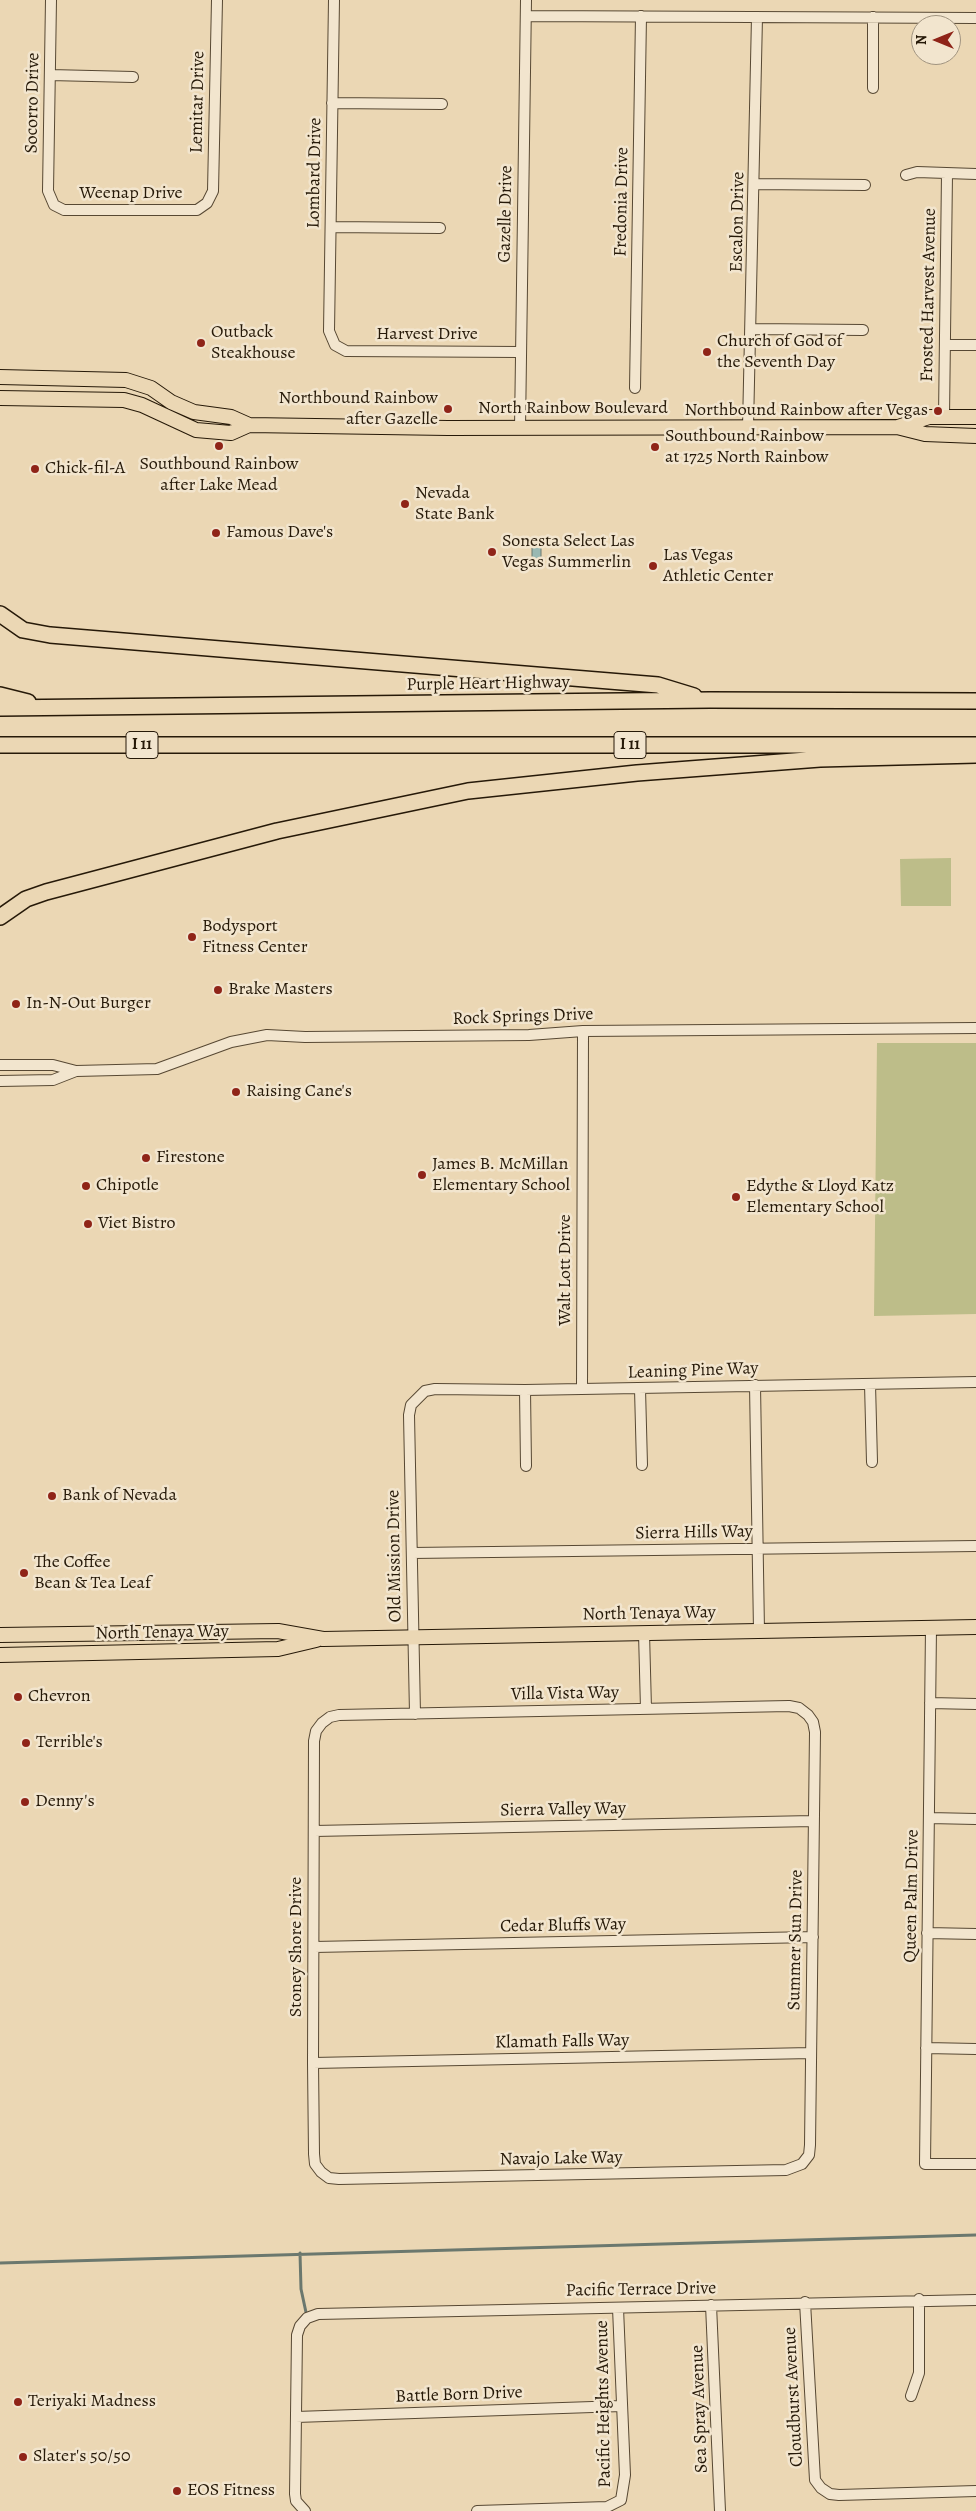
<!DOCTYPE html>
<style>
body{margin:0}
#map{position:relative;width:976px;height:2511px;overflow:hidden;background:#ebd7b4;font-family:Alegreya,serif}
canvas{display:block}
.north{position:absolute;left:911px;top:15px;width:50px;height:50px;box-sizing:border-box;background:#f2e5ce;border:1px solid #a0937f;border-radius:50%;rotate:270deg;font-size:14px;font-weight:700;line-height:20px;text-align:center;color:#261908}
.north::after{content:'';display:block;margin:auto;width:18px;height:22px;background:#8f2418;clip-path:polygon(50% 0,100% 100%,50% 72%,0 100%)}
</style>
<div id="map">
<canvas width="976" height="2511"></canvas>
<div class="north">N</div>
</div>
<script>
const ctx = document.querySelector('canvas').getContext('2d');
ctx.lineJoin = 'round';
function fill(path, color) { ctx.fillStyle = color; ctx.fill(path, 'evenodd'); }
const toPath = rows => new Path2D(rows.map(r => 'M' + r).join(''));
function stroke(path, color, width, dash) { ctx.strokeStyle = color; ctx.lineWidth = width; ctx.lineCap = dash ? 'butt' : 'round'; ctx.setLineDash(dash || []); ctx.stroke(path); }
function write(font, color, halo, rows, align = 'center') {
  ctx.font = font + ' Alegreya,serif'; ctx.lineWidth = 5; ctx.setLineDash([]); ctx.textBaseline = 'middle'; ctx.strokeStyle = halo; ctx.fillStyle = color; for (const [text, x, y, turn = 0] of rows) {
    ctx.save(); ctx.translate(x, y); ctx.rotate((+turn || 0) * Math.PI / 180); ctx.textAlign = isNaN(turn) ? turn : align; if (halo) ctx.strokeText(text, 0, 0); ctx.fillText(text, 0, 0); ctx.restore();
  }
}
fill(toPath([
 [951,858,951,906,901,906,900,859],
 [877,1043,976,1043,976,1314,874,1316]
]), '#bdbd89');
const water = toPath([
 [532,545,541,545,541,564,532,564,532,545]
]);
fill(water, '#99b8b2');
stroke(water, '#6b786e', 1);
stroke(toPath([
 [300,2253,301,2289,307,2317],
 [0,2263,976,2235]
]), '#6b786e', 3);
const minor = toPath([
 [51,0,48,191,54,205,64,210,197,210,207,203,213,191,217,0],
 [334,0,329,331,335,345,346,351,520,352],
 [526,16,976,18],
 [50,75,133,77],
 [873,88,873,17],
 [332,103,442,104],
 [906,175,917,172,976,174],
 [754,184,865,185],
 [331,227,440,228],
 [752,329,863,330],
 [945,345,976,345],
 [635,388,641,16],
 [944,417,947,174],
 [748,427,757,17],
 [520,428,526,0],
 [0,1065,53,1065,76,1071,157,1069,231,1042,267,1035,305,1037,529,1035,583,1031,976,1028],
 [0,1081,53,1080,76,1071],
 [870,1384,872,1462],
 [755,1385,759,1631],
 [582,1389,583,1031],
 [640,1389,642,1465],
 [525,1390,526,1466],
 [412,1553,976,1546],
 [931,1628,925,2164,976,2164],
 [644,1633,646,1709],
 [930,1703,976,1704],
 [789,1706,799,1708,808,1715,813,1722,815,1732,810,2145,809,2155,802,2164,786,2170,339,2179,329,2178,321,2172,315,2164,314,2154,313,2063,314,1741,316,1731,322,1723,330,1717,339,1715,789,1706],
 [415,1714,409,1415,411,1405,425,1391,435,1389,525,1390,976,1382],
 [929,1818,976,1819],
 [314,1831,813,1821],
 [927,1933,976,1934],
 [314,1947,813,1937],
 [926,2048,976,2049],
 [313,2063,811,2053],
 [805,2302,815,2480,821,2488,830,2494,839,2495,976,2491],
 [711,2305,720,2511],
 [911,2396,919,2373,919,2299],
 [296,2417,622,2406],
 [305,2511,296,2501,295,2494,297,2335,300,2326,307,2318,318,2314,976,2300],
 [477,2511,607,2507,621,2500,625,2475,618,2308]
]);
const major = toPath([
 [0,377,126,380,151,388,171,402,194,412,231,417,249,425],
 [0,398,124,400,142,405,196,430,231,433,249,425,448,428,897,427,925,434,976,436],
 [898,427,929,417,976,417],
 [0,1635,278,1631,323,1639,976,1627],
 [0,1655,278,1649,316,1640]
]);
const highway = toPath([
 [0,614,23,630,50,635,658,685,694,696],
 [0,695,28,702],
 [0,708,710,700,976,701],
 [0,745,976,745],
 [0,917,26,899,46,892,277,831,468,791,637,773,820,759,976,755]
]);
stroke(minor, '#574833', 12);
stroke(major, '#261908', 16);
stroke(highway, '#261908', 18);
stroke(minor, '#f2e5ce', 10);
stroke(major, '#ebd7b4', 14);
stroke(highway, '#ebd7b4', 15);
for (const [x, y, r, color] of [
 [201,343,5,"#8f2418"],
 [707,352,5,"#8f2418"],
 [448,409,5,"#8f2418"],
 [938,411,5,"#8f2418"],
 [219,446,5,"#8f2418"],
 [655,447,5,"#8f2418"],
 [35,469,5,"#8f2418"],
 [405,504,5,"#8f2418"],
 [216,533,5,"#8f2418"],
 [492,552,5,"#8f2418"],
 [653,566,5,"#8f2418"],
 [192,937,5,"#8f2418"],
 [218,990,5,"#8f2418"],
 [16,1004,5,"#8f2418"],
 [236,1092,5,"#8f2418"],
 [146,1158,5,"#8f2418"],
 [422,1175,5,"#8f2418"],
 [86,1186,5,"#8f2418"],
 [736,1197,5,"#8f2418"],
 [88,1224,5,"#8f2418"],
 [52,1496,5,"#8f2418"],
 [24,1573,5,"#8f2418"],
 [18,1697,5,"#8f2418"],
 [26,1743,5,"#8f2418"],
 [25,1802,5,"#8f2418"],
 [18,2402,5,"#8f2418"],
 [23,2457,5,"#8f2418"],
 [177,2491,5,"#8f2418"]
]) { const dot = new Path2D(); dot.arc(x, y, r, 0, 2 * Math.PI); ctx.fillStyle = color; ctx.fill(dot); stroke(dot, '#f2e5ce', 2); }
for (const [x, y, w] of [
 [142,745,32],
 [630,745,32]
]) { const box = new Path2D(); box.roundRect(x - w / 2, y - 13.5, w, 27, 4); ctx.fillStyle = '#f2e5ce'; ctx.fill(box); stroke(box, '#261908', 1); }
write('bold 16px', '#261908', null, [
 ["I 11",142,745],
 ["I 11",630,745]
]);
write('18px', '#261908', '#f2e5ce', [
 ["Lemitar Drive",198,102,-89],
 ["Socorro Drive",33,103,-89],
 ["Lombard Drive",315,173,-89],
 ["Weenap Drive",131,194],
 ["Fredonia Drive",622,202,-89],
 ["Gazelle Drive",506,214,-89],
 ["Escalon Drive",738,222,-89],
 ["Frosted Harvest Avenue",929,295,-89],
 ["Harvest Drive",427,335],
 ["North Rainbow Boulevard",573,409],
 ["Purple Heart Highway",488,684,-1],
 ["Rock Springs Drive",523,1017,-2],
 ["Walt Lott Drive",566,1270,-90],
 ["Leaning Pine Way",693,1371,-2],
 ["Sierra Hills Way",694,1533,-1],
 ["Old Mission Drive",395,1556,-91],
 ["North Tenaya Way",649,1614,-1],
 ["North Tenaya Way",162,1633,-1],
 ["Villa Vista Way",565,1694,-1],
 ["Sierra Valley Way",563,1810,-1],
 ["Queen Palm Drive",912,1896,-89],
 ["Cedar Bluffs Way",563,1926,-1],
 ["Summer Sun Drive",796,1940,-89],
 ["Stoney Shore Drive",297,1947,-90],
 ["Klamath Falls Way",562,2042,-1],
 ["Navajo Lake Way",561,2159,-1],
 ["Pacific Terrace Drive",641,2290,-1],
 ["Battle Born Drive",459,2395,-2],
 ["Cloudburst Avenue",794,2397,-93],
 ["Pacific Heights Avenue",604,2404,-91],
 ["Sea Spray Avenue",700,2409,-92]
]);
write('18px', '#261908', '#f2e5ce', [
 ["Outback",211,333],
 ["Steakhouse",211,354],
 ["Church of God of",717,342],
 ["the Seventh Day",717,363],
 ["Northbound Rainbow",438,399,"right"],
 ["after Gazelle",438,420,"right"],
 ["Northbound Rainbow after Vegas",928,411,"right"],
 ["Southbound Rainbow",665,437],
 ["at 1725 North Rainbow",665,458],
 ["Southbound Rainbow",219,465,"center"],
 ["after Lake Mead",219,486,"center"],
 ["Chick-fil-A",45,469],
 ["Nevada",415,494],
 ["State Bank",415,515],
 ["Famous Dave's",226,533],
 ["Sonesta Select Las",502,542],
 ["Vegas Summerlin",502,563],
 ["Las Vegas",663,556],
 ["Athletic Center",663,577],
 ["Bodysport",202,927],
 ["Fitness Center",202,948],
 ["Brake Masters",228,990],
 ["In-N-Out Burger",26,1004],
 ["Raising Cane's",246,1092],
 ["Firestone",156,1158],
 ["James B. McMillan",432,1165],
 ["Elementary School",432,1186],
 ["Chipotle",96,1186],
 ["Edythe & Lloyd Katz",746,1187],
 ["Elementary School",746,1208],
 ["Viet Bistro",98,1224],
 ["Bank of Nevada",62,1496],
 ["The Coffee",34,1563],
 ["Bean & Tea Leaf",34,1584],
 ["Chevron",28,1697],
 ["Terrible's",36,1743],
 ["Denny's",35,1802],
 ["Teriyaki Madness",28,2402],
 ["Slater's 50/50",33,2457],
 ["EOS Fitness",187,2491]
], 'left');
</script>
